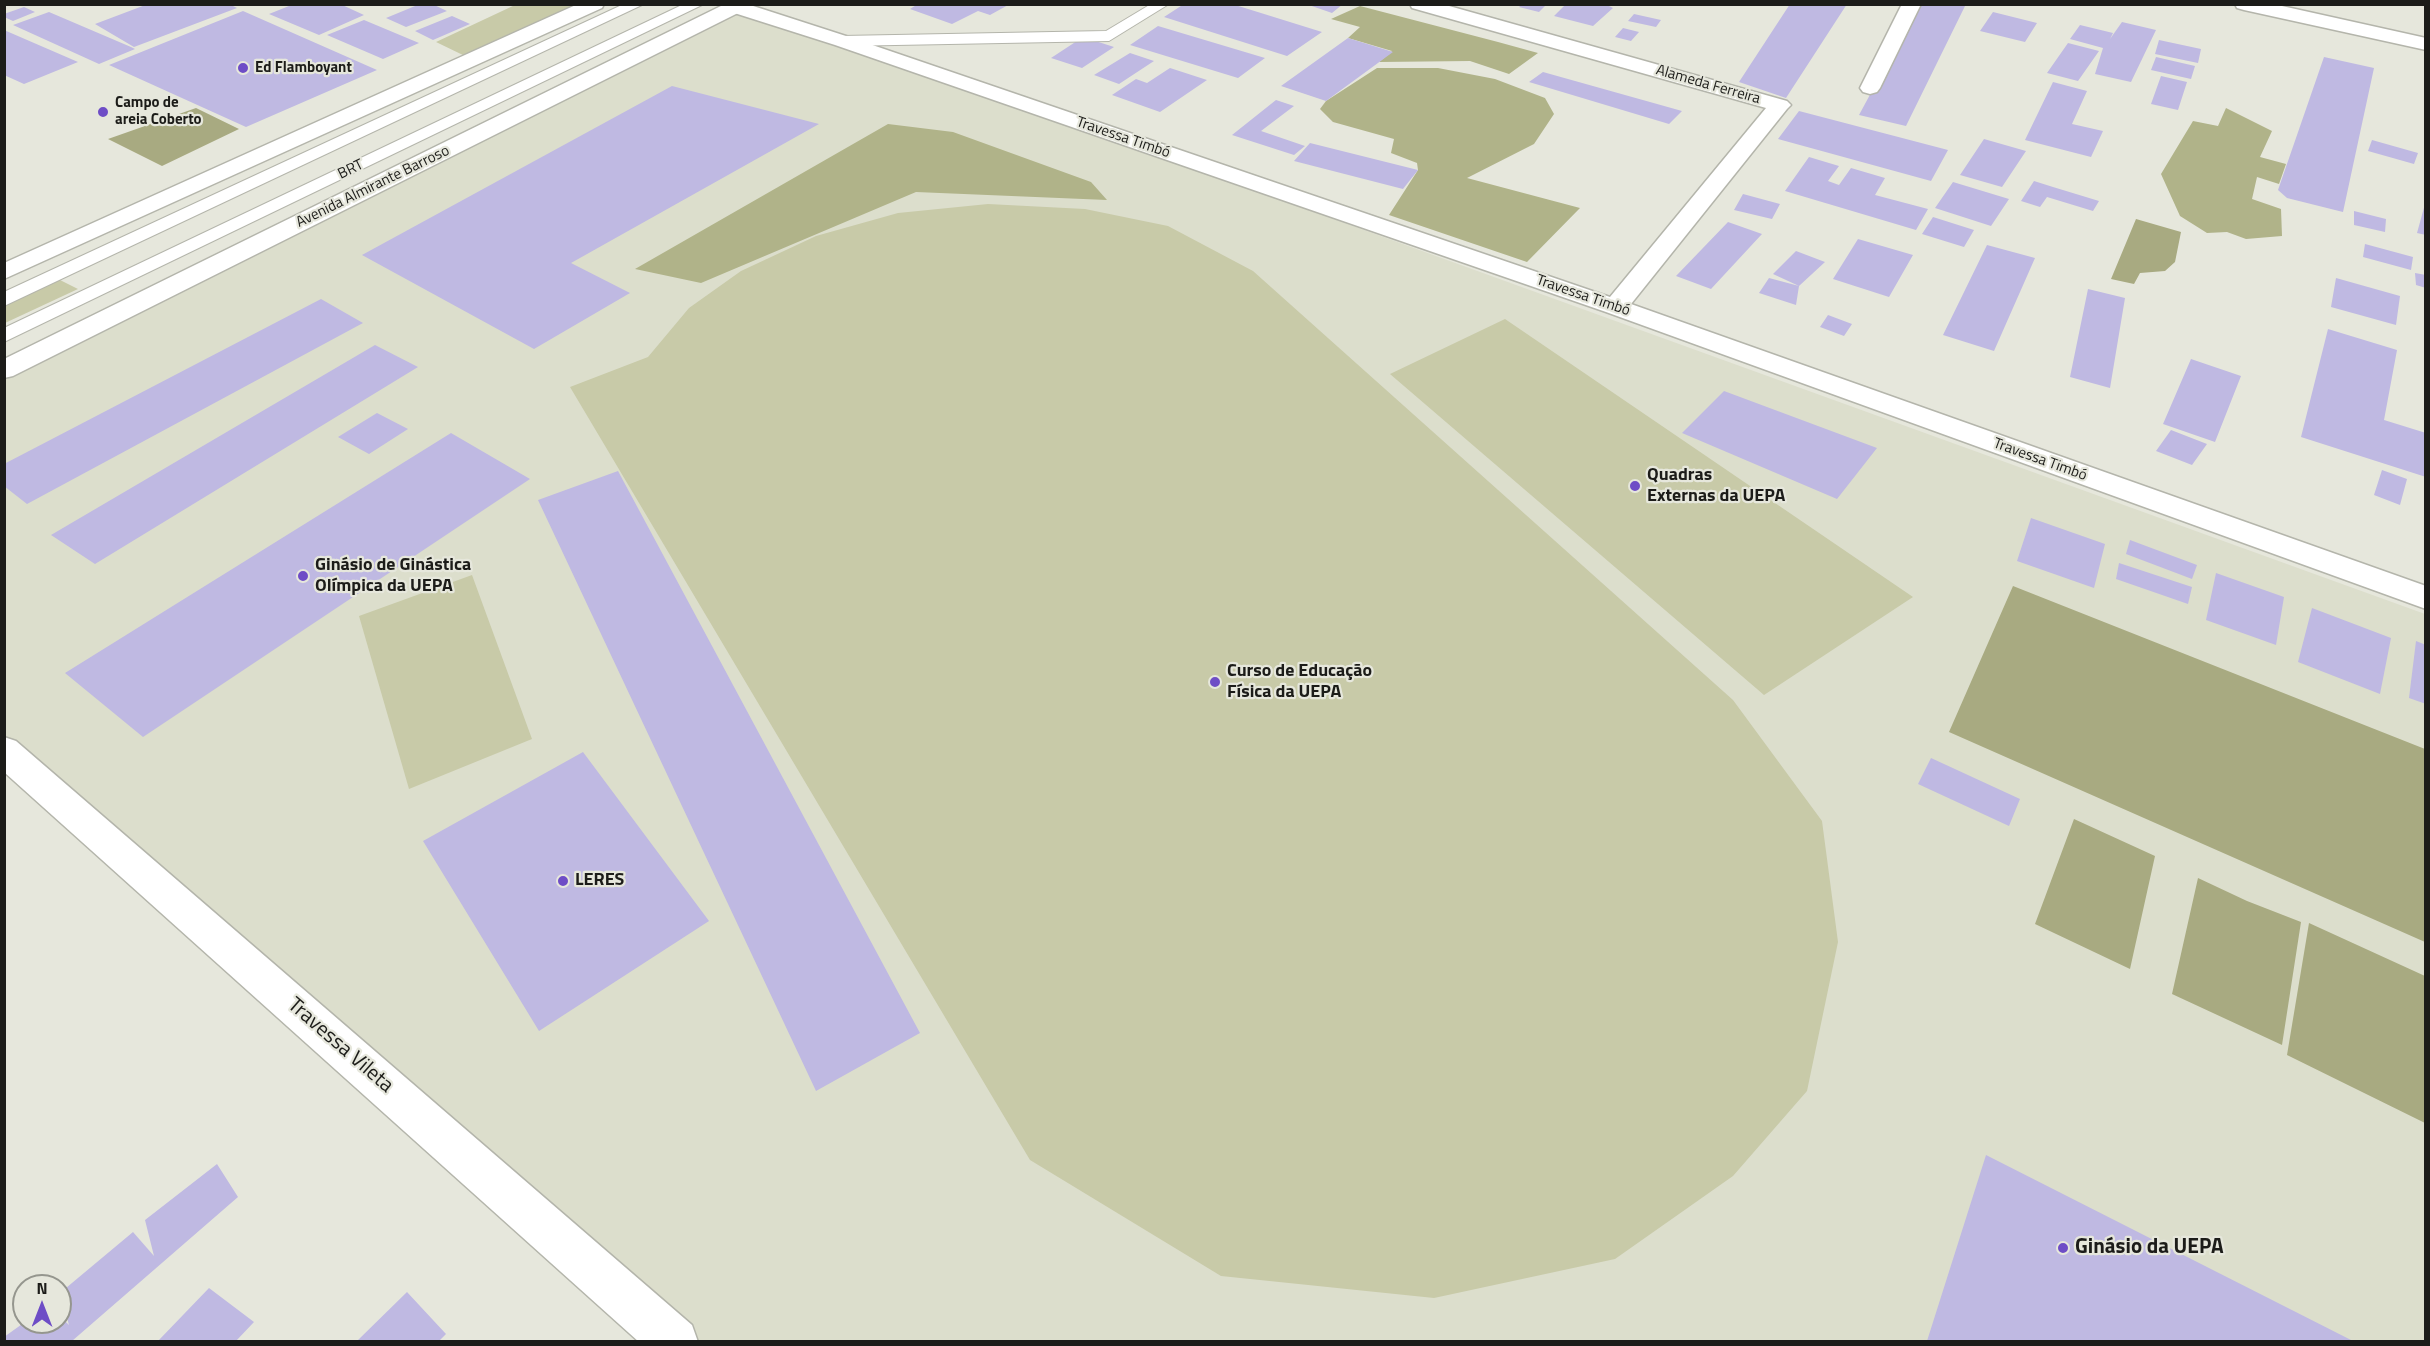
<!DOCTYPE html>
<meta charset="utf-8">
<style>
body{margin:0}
#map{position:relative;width:2430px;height:1346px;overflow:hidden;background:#e6e7dc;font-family:"Titillium Web",sans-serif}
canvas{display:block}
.frame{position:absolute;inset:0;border:6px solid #1c1c19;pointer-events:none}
.north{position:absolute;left:12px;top:1274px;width:60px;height:60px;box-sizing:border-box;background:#e6e7dc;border:2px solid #95968e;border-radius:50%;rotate:0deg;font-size:16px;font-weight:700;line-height:24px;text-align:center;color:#1c1c19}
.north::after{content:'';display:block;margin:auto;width:21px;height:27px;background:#6e4dc6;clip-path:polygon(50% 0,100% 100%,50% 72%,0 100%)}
</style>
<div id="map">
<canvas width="2430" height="1346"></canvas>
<div class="frame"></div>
<div class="north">N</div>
</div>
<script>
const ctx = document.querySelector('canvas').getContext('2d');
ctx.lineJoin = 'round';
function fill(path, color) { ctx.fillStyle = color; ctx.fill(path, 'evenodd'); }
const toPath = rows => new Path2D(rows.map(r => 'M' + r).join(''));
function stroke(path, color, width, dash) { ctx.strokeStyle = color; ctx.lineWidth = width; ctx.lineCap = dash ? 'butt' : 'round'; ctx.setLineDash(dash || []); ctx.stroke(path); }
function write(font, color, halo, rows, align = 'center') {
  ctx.font = font + ' "Titillium Web",sans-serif'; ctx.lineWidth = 4.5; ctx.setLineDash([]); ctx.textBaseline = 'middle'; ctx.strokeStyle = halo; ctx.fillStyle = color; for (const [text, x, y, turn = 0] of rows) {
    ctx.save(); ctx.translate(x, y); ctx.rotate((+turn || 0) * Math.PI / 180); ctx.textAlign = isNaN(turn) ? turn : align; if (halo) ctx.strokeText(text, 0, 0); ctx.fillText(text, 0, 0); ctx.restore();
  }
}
fill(toPath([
 [735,7,842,41,2425,614,2425,1341,675,1341,5,751,5,370]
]), '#dcdecc');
fill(toPath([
 [515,5,574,5,467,57,436,42],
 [988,204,1085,209,1168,226,1253,271,1733,700,1822,821,1838,942,1807,1091,1733,1176,1615,1259,1434,1298,1221,1276,1030,1160,570,387,648,357,689,308,741,271,816,236,898,213],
 [58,279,78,289,5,323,4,303],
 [1505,319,1913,597,1764,695,1390,374],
 [472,575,532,739,409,789,359,616]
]), '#c8caa8');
fill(toPath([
 [1360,6,1498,42,1538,53,1509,74,1470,61,1379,62,1392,51,1348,38,1360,27,1331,19],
 [1377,68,1438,68,1495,79,1545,98,1554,114,1534,144,1467,178,1580,208,1527,262,1389,215,1418,170,1417,163,1391,153,1394,139,1333,122,1320,109,1326,101],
 [2226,108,2272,131,2260,157,2286,164,2279,184,2257,177,2252,199,2281,209,2282,236,2246,239,2227,232,2207,233,2180,216,2161,174,2193,121,2218,126],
 [888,124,953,132,1091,182,1107,200,916,192,701,283,635,269]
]), '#b0b389');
fill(toPath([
 [196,108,239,129,162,166,108,139],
 [2136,219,2181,232,2175,262,2165,271,2140,273,2134,284,2111,279],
 [2013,586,2425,749,2425,942,1949,732],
 [2074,819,2155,856,2130,969,2035,924],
 [2198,878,2247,901,2301,922,2282,1045,2172,994],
 [2309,923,2425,976,2425,1123,2287,1055]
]), '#a8aa81');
fill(toPath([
 [148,4,229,4,237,8,134,47,95,24],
 [294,4,340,4,364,15,319,35,269,14],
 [420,4,432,4,447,11,406,27,386,18],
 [918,4,1010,4,990,15,978,11,952,24,910,9],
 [1184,4,1232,4,1322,32,1287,56,1164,17],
 [1306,4,1343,4,1332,13],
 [1522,4,1547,4,1539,12,1519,7],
 [1566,4,1605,4,1613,8,1593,26,1554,16],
 [1790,4,1847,4,1786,98,1739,82],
 [1919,4,1966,4,1906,126,1859,115],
 [24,7,35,12,13,21,4,17,4,14],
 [243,11,377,70,246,127,109,65],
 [49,12,131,47,135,49,99,64,13,25],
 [1993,12,2037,23,2025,42,1980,31],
 [1634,14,1661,20,1656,27,1628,21],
 [452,16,470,24,433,40,415,31],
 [364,20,419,43,383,59,327,35],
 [2122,22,2156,30,2131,82,2095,74,2103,48,2070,39,2080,25,2113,33,2110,39],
 [1158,26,1265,58,1238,78,1130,45],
 [1623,28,1639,32,1631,41,1615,37],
 [4,30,78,62,24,84,4,75],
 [1083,37,1114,47,1082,68,1051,58],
 [1348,38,1393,52,1326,101,1281,86],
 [2159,40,2201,49,2198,63,2155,54],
 [2068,43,2099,51,2078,81,2047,73],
 [1130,53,1154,61,1119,84,1094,75],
 [2156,57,2195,66,2191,79,2151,70],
 [2324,57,2374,68,2343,212,2287,198,2278,190],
 [1170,68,1207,80,1160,112,1112,95,1136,79,1147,83],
 [1543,72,1682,111,1669,124,1529,82],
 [2161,76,2187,82,2178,110,2151,104],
 [2053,82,2087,91,2072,124,2103,131,2091,157,2025,140],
 [672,86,819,124,571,263,630,293,534,349,362,255],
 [1276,100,1294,106,1261,131,1305,146,1294,155,1232,135],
 [1799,111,1948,150,1931,181,1778,139],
 [1984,139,2026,151,2002,187,1960,175],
 [2372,140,2418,153,2414,164,2368,151],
 [1310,143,1418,170,1403,189,1294,161],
 [1809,157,1839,166,1828,181,1839,185,1851,168,1885,178,1875,195,1928,209,1916,230,1785,191],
 [2034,181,2053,187,2099,201,2093,211,2047,197,2040,207,2021,201],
 [1953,182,2009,199,1991,226,1935,208],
 [1743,194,1780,204,1772,219,1734,210],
 [2425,204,2426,204,2426,235,2417,233],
 [2354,211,2386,219,2385,232,2354,225],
 [1933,217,1974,230,1964,247,1922,234],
 [1728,222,1762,234,1711,289,1676,276],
 [1858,239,1913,255,1889,297,1833,279],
 [2365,244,2413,257,2411,270,2363,257],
 [1987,245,2035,258,1994,351,1943,335],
 [1796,251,1825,262,1799,286,1773,274],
 [2415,273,2426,275,2426,288,2416,285],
 [1769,278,1799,286,1796,305,1759,293],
 [2336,278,2400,296,2396,325,2331,307],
 [2088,289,2125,298,2110,388,2070,377],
 [321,299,363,323,27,504,4,486,4,464],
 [1828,315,1852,324,1844,336,1820,327],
 [2328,329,2397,350,2384,420,2426,433,2426,477,2301,437],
 [375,345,418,367,95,564,51,535],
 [2191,359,2241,376,2215,442,2163,424],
 [1724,391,1877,448,1837,499,1682,433],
 [377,413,408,429,369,454,338,437],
 [2171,430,2207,444,2192,465,2156,451],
 [451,433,530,479,143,737,65,673],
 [2382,470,2407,479,2400,505,2374,495],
 [618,471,920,1033,816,1091,538,500],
 [2031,518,2105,544,2094,588,2017,561],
 [2130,540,2197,565,2192,579,2126,554],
 [2119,563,2192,587,2188,604,2116,579],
 [2216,573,2284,597,2276,645,2206,620],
 [2312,608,2391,638,2380,694,2298,662],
 [2416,641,2426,645,2426,704,2409,698],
 [583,752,709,921,539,1031,423,841],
 [1931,758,2020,799,2009,826,1918,784],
 [1986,1155,2353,1341,1927,1341],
 [217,1164,238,1197,72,1341,4,1341,4,1337,25,1322,60,1322,60,1316,69,1325,60,1293,133,1232,154,1256,145,1220],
 [209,1288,254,1322,236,1341,158,1341],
 [407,1292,446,1334,439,1341,357,1341]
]), '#bfb9e2');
const service = toPath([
 [624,4,644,4,4,306,4,292,624,4],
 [684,4,704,4,4,342,4,328,684,4],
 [1151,4,1169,4,1109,41,842,46,834,41,842,36,1106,31,1151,4]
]);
const minor = toPath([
 [727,4,747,4,849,37,1610,297,1766,108,1412,8,1410,4,1442,4,1787,101,1791,105,1787,109,1631,304,2426,586,2426,609,1606,312,835,45,728,11,725,7,727,4],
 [1902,4,1921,4,1880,88,1877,92,1870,94,1863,92,1860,88,1902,4]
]);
const tertiary = toPath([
 [2235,4,2273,4,2426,38,2426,50,2244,10,2237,8,2235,4],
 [4,737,16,741,692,1325,698,1342,639,1342,4,772,4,737]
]);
const trunk = toPath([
 [578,4,604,4,602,8,4,279,4,263,578,4],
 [725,4,750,4,748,8,13,376,4,378,4,359,725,4]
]);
stroke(service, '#b4b5ab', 2);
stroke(minor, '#b4b5ab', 3);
stroke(tertiary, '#b4b5ab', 3);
stroke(trunk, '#b4b5ab', 3);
fill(service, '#fff');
fill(minor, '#fff');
fill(tertiary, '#fff');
fill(trunk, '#fff');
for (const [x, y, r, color] of [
 [243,68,6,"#6e4dc6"],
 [103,112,6,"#6e4dc6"],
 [1635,486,6,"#6e4dc6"],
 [303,576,6,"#6e4dc6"],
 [1215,682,6,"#6e4dc6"],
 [563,881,6,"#6e4dc6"],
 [2063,1248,6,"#6e4dc6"]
]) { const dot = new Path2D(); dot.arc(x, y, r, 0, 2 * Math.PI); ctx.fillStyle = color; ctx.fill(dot); stroke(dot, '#e6e7dc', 2); }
write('bold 15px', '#1c1c19', '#e6e7dc', [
 ["Ed Flamboyant",255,68],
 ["Campo de",115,103],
 ["areia Coberto",115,120]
], 'left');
write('15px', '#1c1c19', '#e6e7dc', [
 ["Alameda Ferreira",1708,85,16],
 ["Travessa Timbó",1123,138,19],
 ["BRT",351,170,-26],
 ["Avenida Almirante Barroso",373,187,-26],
 ["Travessa Timbó",1583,296,19],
 ["Travessa Timbó",2040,460,20]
]);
write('bold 18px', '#1c1c19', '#e6e7dc', [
 ["Quadras",1647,476],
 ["Externas da UEPA",1647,497],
 ["Ginásio de Ginástica",315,566],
 ["Olímpica da UEPA",315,587],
 ["Curso de Educação",1227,672],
 ["Física da UEPA",1227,693],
 ["LERES",575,881]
], 'left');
write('21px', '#1c1c19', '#e6e7dc', [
 ["Travessa Vileta",340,1046,41]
]);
write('bold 21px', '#1c1c19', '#e6e7dc', [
 ["Ginásio da UEPA",2075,1248]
], 'left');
</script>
